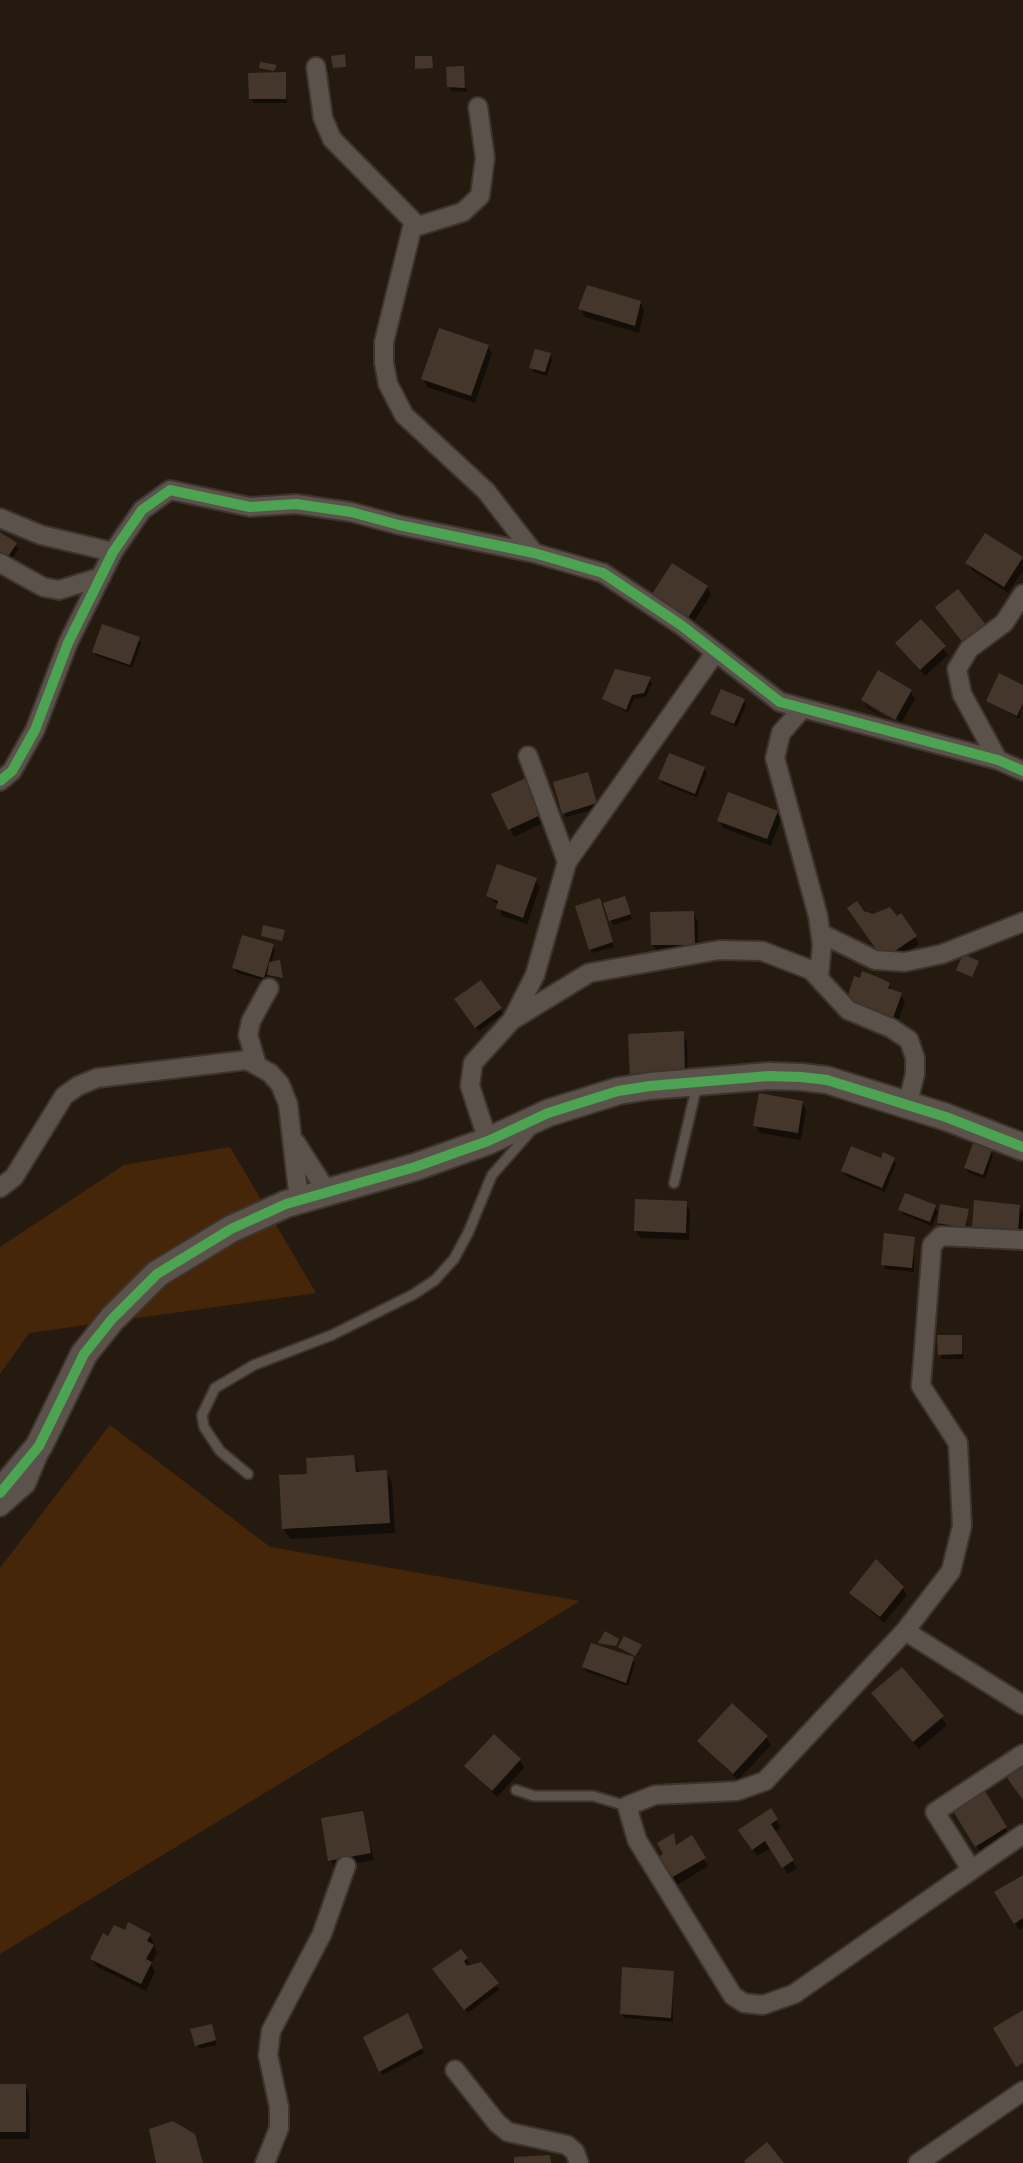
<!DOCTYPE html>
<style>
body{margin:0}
canvas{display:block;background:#251a10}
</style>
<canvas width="1023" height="2163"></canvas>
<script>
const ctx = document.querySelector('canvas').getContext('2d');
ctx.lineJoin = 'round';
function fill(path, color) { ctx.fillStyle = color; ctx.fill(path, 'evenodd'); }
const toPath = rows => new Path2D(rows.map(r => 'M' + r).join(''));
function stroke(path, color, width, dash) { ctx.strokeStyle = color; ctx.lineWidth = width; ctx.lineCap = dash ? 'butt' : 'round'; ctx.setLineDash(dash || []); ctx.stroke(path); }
fill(toPath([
 [230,1147,316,1293,29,1333,0,1374,0,1247,124,1165],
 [110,1425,270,1547,580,1601,0,1954,0,1568]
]), '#452609');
fill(toPath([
 [324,63,327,63,329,72,326,72],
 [462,68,467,92,452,91,449,87],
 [285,74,287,103,253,103,251,98],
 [640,302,644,310,639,333,585,317,581,309],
 [488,346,492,354,475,403,427,387,423,379],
 [550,355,552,360,547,376,534,372,531,367],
 [0,534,19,549,9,563],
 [1022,558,1023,570,1008,593,972,570,968,563],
 [707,587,711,595,692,624,658,602,654,594],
 [921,622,948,655,925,676,897,643],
 [138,639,141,643,132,668,97,656,94,651],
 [649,679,652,683,646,697,634,699,628,713,604,699],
 [1023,687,1020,719,988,701],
 [911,692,915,699,902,722,867,701,867,706,900,727,867,708,863,700],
 [744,700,746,705,737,727,712,714],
 [704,769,707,773,697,797,663,784,660,779],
 [589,779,598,808,566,817,564,813],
 [525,781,545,822,514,837,494,795],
 [777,812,781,820,771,846,723,828,719,820],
 [535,880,540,887,527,924,502,916,499,906,488,896],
 [626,903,632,919,613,925,605,905],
 [857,904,873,917,915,937,919,944,888,966],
 [601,905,614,947,593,953,590,949],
 [693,913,698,921,698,952,657,952,653,945],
 [272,945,275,950,271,964,280,964,282,978,267,976,266,981,237,973,234,968],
 [861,981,889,985,893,992,900,994,905,1002,897,1024,852,1009],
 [481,983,503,1014,479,1031,459,1004],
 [682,1033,687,1041,688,1083,636,1085],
 [802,1102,806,1110,801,1140,760,1133,755,1125],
 [991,1151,993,1156,985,1179,969,1173,966,1168],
 [894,1159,896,1164,885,1192,846,1176,843,1171],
 [686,1203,690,1211,689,1240,640,1238,636,1231],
 [1019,1206,1023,1213,1021,1240,978,1235,974,1228],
 [935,1207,938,1212,932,1226,903,1214,900,1210],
 [967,1211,967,1232,941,1227,939,1222],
 [914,1238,914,1272,886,1269,883,1264],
 [960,1337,964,1359,942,1359,940,1354],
 [353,1457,360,1474,386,1472,392,1482,395,1533,290,1539,284,1529,309,1475],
 [903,1588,907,1595,884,1623,851,1593],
 [633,1659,635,1664,628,1686,587,1672,584,1667],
 [901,1670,947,1725,919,1749,873,1694],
 [767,1738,771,1745,738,1780,699,1741],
 [520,1760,524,1768,497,1797,466,1766],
 [984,1793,1010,1835,981,1853,955,1811],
 [770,1810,781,1828,774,1832,797,1868,788,1874,771,1848,757,1856,740,1830],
 [362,1813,374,1860,335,1867,330,1860],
 [673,1836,678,1846,692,1838,708,1866,675,1886,659,1859,666,1855],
 [1023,1877,1023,1928,1019,1930,997,1893],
 [126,1933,149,1935,154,1943,157,1954,151,1964,155,1971,146,1991,96,1966,92,1959,109,1939],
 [467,1959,469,1963,462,1969,500,1989,468,2013,437,1974],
 [672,1973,673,2022,624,2018,622,2014],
 [410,2020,424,2053,383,2075,380,2071],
 [213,2031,217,2045,199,2049,197,2045],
 [0,2086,25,2086,29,2094,30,2139,0,2139]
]), '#0007');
fill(toPath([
 [345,54,346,67,333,68,331,56],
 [415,56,432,56,433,68,415,69],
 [260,62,277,65,274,71,259,68],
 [464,66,465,88,447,87,446,67],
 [286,72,286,99,249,99,248,73],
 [587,285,641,301,635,326,578,309],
 [439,328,489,345,471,396,421,379],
 [535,349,551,353,545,372,529,368],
 [0,532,17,543,6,560,0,556],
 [985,533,1023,557,1004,587,965,563],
 [672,563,708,586,688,618,652,594],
 [958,589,986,625,963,643,935,607],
 [921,619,946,646,920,670,895,643],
 [102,624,140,637,130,665,92,652],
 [615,669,651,677,644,693,632,695,626,710,602,699],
 [878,670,912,690,895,720,861,700],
 [999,673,1023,685,1023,703,1017,716,986,701],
 [721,689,745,699,734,724,710,714],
 [669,753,705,767,695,794,658,779],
 [588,772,597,803,562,814,553,782],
 [526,778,543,814,508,830,491,794],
 [728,792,778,811,767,839,717,821],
 [497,864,537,878,523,918,496,908,498,901,486,896],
 [625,896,631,914,609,921,603,903],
 [600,898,613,942,589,950,575,906],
 [857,901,864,911,873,914,890,907,897,916,901,913,917,936,883,959,847,908],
 [694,911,695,945,651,945,650,912],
 [263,925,285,930,282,941,261,936],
 [242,935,274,944,264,978,232,968],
 [963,954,979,961,972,977,956,970],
 [280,960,283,978,267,975,269,962],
 [862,971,880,978,890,983,888,988,902,993,893,1018,846,1002,854,976,860,978],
 [481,980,502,1008,475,1028,454,999],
 [684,1031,685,1076,630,1078,628,1034],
 [759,1093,803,1101,798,1133,753,1126],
 [973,1143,992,1150,983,1175,964,1168],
 [851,1146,881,1158,883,1152,895,1158,882,1188,841,1171],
 [905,1193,936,1205,930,1222,898,1210],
 [635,1199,687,1201,686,1233,634,1231],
 [974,1200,1020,1205,1018,1233,972,1228],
 [940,1204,969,1209,965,1228,937,1223],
 [884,1233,915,1237,912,1268,881,1265],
 [937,1335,962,1335,962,1354,938,1355],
 [354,1455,356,1472,387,1470,390,1523,282,1529,279,1475,307,1474,306,1458],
 [876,1559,904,1587,880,1617,849,1593],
 [605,1631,619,1639,616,1646,598,1643],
 [624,1636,642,1645,635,1656,618,1647],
 [591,1643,634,1657,626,1683,582,1667],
 [902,1667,944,1716,913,1742,871,1693],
 [732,1703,768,1736,733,1774,697,1741],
 [494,1734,521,1759,492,1791,464,1766],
 [1023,1763,1023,1800,1005,1775],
 [985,1791,1007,1827,975,1847,953,1811],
 [771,1808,778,1819,771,1824,794,1860,782,1868,765,1841,752,1850,738,1830],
 [363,1811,371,1853,328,1861,321,1818],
 [674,1833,676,1845,692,1835,706,1858,669,1879,656,1858,663,1854,657,1843],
 [1023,1875,1023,1918,1014,1924,994,1892],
 [128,1922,151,1934,147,1941,154,1945,146,1959,152,1962,141,1984,90,1959,103,1933,108,1936,114,1925,125,1930],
 [461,1949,468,1958,464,1961,467,1966,481,1962,499,1983,464,2010,432,1969],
 [622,1967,674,1971,671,2018,620,2014],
 [1023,2010,1023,2063,1016,2067,993,2028],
 [408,2013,423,2048,379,2072,363,2037],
 [212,2024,216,2040,195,2046,190,2029],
 [0,2084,26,2084,26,2132,0,2132],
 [173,2121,195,2134,203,2163,156,2163,149,2129],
 [767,2142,784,2163,746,2163,744,2161],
 [550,2155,551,2163,514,2163,514,2157]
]), '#44362b');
const lane = toPath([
 [674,1183,697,1085],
 [248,1474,220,1451,204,1427,202,1415,215,1388,254,1365,332,1335,414,1294,435,1280,454,1259,468,1233,492,1175,530,1132],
 [516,1790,534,1796,593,1796,627,1806]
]);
const street = toPath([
 [316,67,323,118,332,139,416,224],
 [478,107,485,158,480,196,463,212,412,228,384,342,384,363,388,384,404,415,486,491,534,553],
 [0,518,41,535,113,552],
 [0,563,43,587,59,590,101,577],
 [801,710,781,733,775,758,818,916,822,945,819,976],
 [528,756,567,862],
 [998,760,962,694,957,669,969,649,1004,623,1023,594],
 [0,781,12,771,35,730,68,643,113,552,142,510,170,490,250,507,296,504,351,512,399,525,534,553,603,573,681,625,780,702,998,760,1023,771],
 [822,934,875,960,905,962,942,954,1023,922],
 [512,1020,589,973,719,950,762,951,811,970,848,1010,891,1028,909,1040,915,1058,915,1074,907,1106],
 [256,1062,248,1035,251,1021,269,988],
 [488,1141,470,1086,473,1063,512,1020,535,975,567,862,715,653],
 [296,1143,326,1190],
 [0,1188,14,1177,64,1096,78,1086,97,1078,247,1060,270,1073,280,1084,288,1104,299,1200],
 [1023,1240,941,1236,932,1245,921,1386,958,1443,962,1526,951,1571,905,1631,1023,1705],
 [0,1507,26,1484,39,1453],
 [905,1631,765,1781,737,1791,655,1795,627,1806,637,1840,733,1996,744,2003,763,2005,794,1994,1023,1834],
 [971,1869,935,1812,1023,1754],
 [455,2070,497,2123,508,2132,567,2145,575,2152,579,2163],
 [265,2163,279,2128,279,2107,268,2055,271,2031,322,1934,346,1866],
 [918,2163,1023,2091]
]);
const secondary = toPath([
 [0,1493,39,1446,84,1354,112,1319,157,1274,231,1229,286,1204,415,1167,488,1141,548,1113,618,1091,650,1086,769,1076,801,1077,827,1080,946,1117,1023,1147]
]);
stroke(lane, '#3d342e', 13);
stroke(street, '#3d342e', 22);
stroke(secondary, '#3d342e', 30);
stroke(lane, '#5b534b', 9);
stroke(street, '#5b534b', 18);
stroke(secondary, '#5b534b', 26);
stroke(toPath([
 [0,781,12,771,35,730,68,643,113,552,142,510,170,490,250,507,296,504,351,512,399,525,534,553,603,573,681,625,780,702,998,760,1023,771],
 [0,1493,39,1446,84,1354,112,1319,157,1274,231,1229,286,1204,415,1167,488,1141,548,1113,618,1091,650,1086,769,1076,801,1077,827,1080,946,1117,1023,1147]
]), '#4ca352', 10);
</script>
